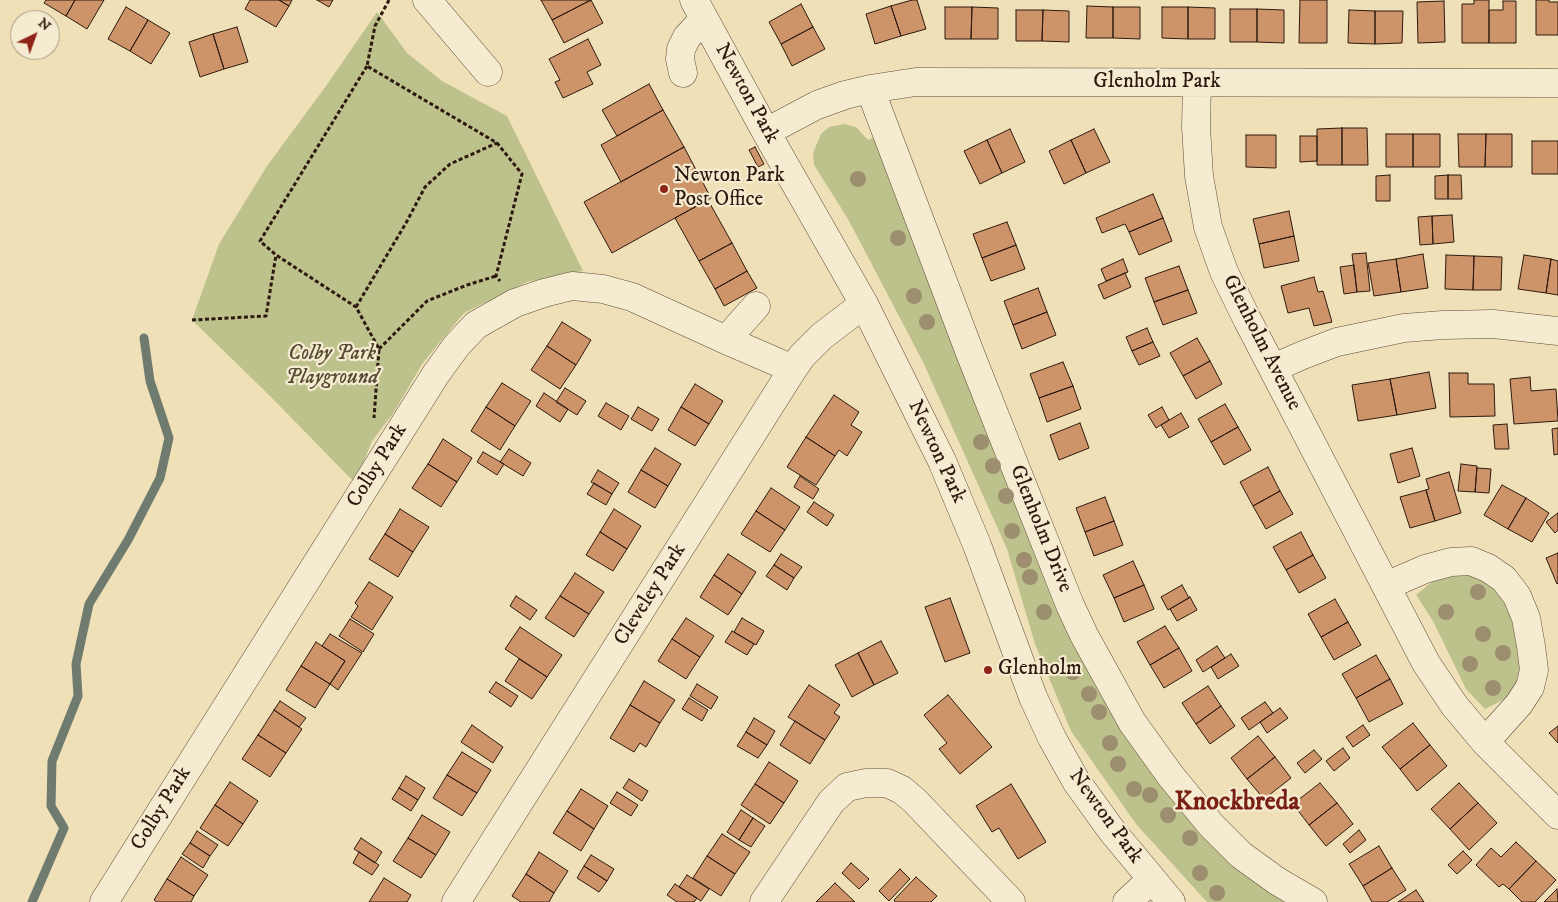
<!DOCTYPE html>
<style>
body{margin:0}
#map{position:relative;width:1558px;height:902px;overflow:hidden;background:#f0e0b7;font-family:"IM FELL DW Pica",serif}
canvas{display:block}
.north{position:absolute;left:10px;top:10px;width:50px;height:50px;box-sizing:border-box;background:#f5ebd0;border:1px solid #a59783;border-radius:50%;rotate:42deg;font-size:14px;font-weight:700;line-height:20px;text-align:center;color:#2d190f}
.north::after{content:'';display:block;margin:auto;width:18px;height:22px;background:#8f2418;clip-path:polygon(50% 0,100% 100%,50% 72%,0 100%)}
</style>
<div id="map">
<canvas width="1558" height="902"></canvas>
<div class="north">N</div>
</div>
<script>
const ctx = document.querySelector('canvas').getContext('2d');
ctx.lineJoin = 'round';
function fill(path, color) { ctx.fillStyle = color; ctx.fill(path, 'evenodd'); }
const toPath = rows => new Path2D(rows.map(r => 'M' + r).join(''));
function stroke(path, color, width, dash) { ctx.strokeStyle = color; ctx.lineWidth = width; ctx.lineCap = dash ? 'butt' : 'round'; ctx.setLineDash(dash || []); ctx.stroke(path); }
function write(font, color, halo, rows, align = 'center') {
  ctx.font = font + ' "IM FELL DW Pica",serif'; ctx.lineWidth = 4.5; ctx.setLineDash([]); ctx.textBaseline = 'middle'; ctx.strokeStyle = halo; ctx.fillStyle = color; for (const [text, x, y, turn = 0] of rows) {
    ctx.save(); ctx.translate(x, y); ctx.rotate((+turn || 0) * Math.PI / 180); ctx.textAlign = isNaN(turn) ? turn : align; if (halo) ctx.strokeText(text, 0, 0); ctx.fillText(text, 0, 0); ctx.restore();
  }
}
fill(toPath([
 [377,12,407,53,442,81,507,116,583,271,527,282,464,313,422,364,394,412,372,441,355,483,270,396,192,320,219,244,267,166,326,86],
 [844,124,856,127,868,140,874,137,1080,655,1292,902,1207,902,1136,824,1071,731,1035,644,1007,549,923,362,848,219,814,165,813,153,821,134,829,127],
 [1453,574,1479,575,1507,599,1518,646,1522,676,1505,699,1485,709,1466,689,1433,621,1416,595,1433,581]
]), '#bdc18c');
stroke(toPath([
 [32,902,64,828,51,806,52,761,78,696,76,664,89,604,128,540,160,478,169,438,150,381,144,338]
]), '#6e7b6e', 9);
const building = toPath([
 [46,0,75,0,66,16,44,3,46,0],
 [75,0,104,0,87,29,66,16,75,0],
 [250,0,279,0,289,6,276,27,245,9,250,0],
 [279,0,292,0,289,6,279,0],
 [317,0,333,0,329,7,317,0],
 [541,0,591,0,552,20,541,0],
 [591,0,603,23,564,43,552,20,591,0],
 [912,0,917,0,926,29,901,36,891,6,912,0],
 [1300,0,1327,0,1327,43,1299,43,1300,0],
 [1474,0,1489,0,1489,43,1462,43,1462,4,1474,4,1474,0],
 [1536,0,1549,0,1549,2,1558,2,1558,35,1536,35,1536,0],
 [1444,1,1445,42,1418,43,1417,2,1444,1],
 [1503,1,1516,1,1516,43,1489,43,1489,10,1503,10,1503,1],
 [801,4,813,27,781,44,769,22,801,4],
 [891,6,901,36,875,44,866,14,891,6],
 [1087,6,1113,7,1113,38,1086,38,1087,6],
 [126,7,148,20,130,51,108,39,126,7],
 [945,7,972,7,971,39,945,39,945,7],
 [972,7,998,8,998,39,971,39,972,7],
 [1113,7,1140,7,1140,39,1113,38,1113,7],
 [1162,7,1188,7,1188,39,1162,38,1162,7],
 [1188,7,1215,8,1215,39,1188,39,1188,7],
 [1230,9,1257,9,1257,42,1230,42,1230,9],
 [1257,9,1284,10,1284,43,1257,42,1257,9],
 [1016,10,1043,10,1042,41,1016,41,1016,10],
 [1043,10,1069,11,1069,42,1042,41,1043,10],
 [1349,10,1375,11,1375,44,1348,43,1349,10],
 [1375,11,1403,11,1402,43,1375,44,1375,11],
 [148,20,170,33,151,64,130,51,148,20],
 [237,27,248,62,224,69,213,34,237,27],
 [813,27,825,49,792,66,781,44,813,27],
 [213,34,224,69,200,77,189,42,213,34],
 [588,39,601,65,587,72,593,84,563,98,555,82,560,80,549,59,588,39],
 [649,84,663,110,617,136,602,110,649,84],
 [663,110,684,147,621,182,601,145,663,110],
 [1342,128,1342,165,1317,165,1317,129,1342,128],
 [1342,128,1367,128,1368,165,1342,165,1342,128],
 [1010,129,1025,162,1002,173,987,140,1010,129],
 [1094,129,1110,162,1086,173,1071,140,1094,129],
 [1386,134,1413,134,1413,167,1386,167,1386,134],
 [1413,134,1440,134,1440,167,1413,167,1413,134],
 [1458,134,1486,134,1485,167,1459,167,1458,134],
 [1486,134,1512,134,1512,167,1485,167,1486,134],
 [1246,135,1276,135,1276,168,1246,167,1246,135],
 [1300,136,1317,136,1317,161,1300,162,1300,136],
 [987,140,1002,173,980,184,964,151,987,140],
 [1071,140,1086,173,1064,184,1049,151,1071,140],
 [1532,141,1558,141,1558,174,1532,174,1532,141],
 [684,147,711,198,612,253,584,202,684,147],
 [755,147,764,164,758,167,749,150,755,147],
 [1390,175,1390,201,1376,201,1376,176,1390,175],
 [1448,175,1461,175,1462,199,1448,199,1448,175],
 [1448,175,1448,199,1435,199,1435,176,1448,175],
 [1153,194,1163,218,1129,232,1125,224,1102,233,1096,218,1153,194],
 [708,200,732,243,699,261,675,218,708,200],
 [1289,211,1294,236,1259,244,1253,219,1289,211],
 [1452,215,1454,242,1433,244,1432,216,1452,215],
 [1432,216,1433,244,1420,245,1418,217,1432,216],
 [1163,218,1172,241,1139,255,1129,232,1163,218],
 [1007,222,1016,245,982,258,973,234,1007,222],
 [1294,236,1299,261,1264,268,1259,244,1294,236],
 [732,243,747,271,715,289,699,261,732,243],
 [1016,245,1025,269,991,281,982,258,1016,245],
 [1366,253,1370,291,1357,292,1352,254,1366,253],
 [1423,254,1428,288,1401,292,1396,259,1423,254],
 [1446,255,1474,256,1473,290,1445,289,1446,255],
 [1524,255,1551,259,1546,293,1518,289,1524,255],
 [1474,256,1502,257,1501,290,1473,290,1474,256],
 [1123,259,1128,272,1106,281,1101,269,1123,259],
 [1396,259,1401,292,1374,296,1368,263,1396,259],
 [1551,259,1558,261,1558,295,1546,293,1551,259],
 [1354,265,1357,292,1344,294,1340,267,1354,265],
 [1179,266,1188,290,1154,302,1145,278,1179,266],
 [747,271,757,288,724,306,715,289,747,271],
 [1125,273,1131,287,1104,299,1098,285,1125,273],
 [1314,277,1318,292,1323,291,1332,322,1314,326,1309,308,1288,313,1281,286,1314,277],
 [1038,288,1047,312,1013,325,1004,301,1038,288],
 [1188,290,1197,313,1163,325,1154,302,1188,290],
 [1047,312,1056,335,1022,349,1013,325,1047,312],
 [562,322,591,340,576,365,547,346,562,322],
 [1147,328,1153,342,1132,351,1126,337,1147,328],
 [1197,338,1210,361,1183,376,1170,353,1197,338],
 [1153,342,1160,356,1139,365,1132,351,1153,342],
 [547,346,576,365,560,389,531,370,547,346],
 [1210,361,1222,384,1196,399,1183,376,1210,361],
 [1063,362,1073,386,1039,398,1030,374,1063,362],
 [1429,372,1436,408,1397,415,1390,379,1429,372],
 [1449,373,1468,373,1468,384,1494,384,1495,416,1450,417,1449,373],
 [1530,377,1531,391,1556,389,1558,421,1514,424,1510,379,1530,377],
 [1390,379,1397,415,1358,421,1352,385,1390,379],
 [502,383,531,401,515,426,486,407,502,383],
 [695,384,723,401,709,424,681,407,695,384],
 [1073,386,1081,409,1047,422,1039,398,1073,386],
 [565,388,586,401,577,415,556,402,565,388],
 [544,393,568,409,560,422,536,406,544,393],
 [834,395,859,412,851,425,862,432,847,456,839,450,835,456,806,437,834,395],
 [606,403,629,416,621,430,598,416,606,403],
 [1225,404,1238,427,1211,442,1198,419,1225,404],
 [486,407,515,426,500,450,471,431,486,407],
 [638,407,659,419,652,431,631,419,638,407],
 [681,407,709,424,695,446,668,430,681,407],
 [1162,407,1169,420,1156,428,1148,415,1162,407],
 [1181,413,1189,427,1169,438,1161,425,1181,413],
 [1080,423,1089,448,1059,460,1050,435,1080,423],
 [1507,424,1509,449,1495,449,1493,425,1507,424],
 [1238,427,1251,450,1224,465,1211,442,1238,427],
 [1558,428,1558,454,1554,455,1552,429,1558,428],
 [806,437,835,456,816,485,787,467,806,437],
 [443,439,472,458,457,482,428,464,443,439],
 [655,448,681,464,668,486,641,470,655,448],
 [1412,448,1420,476,1398,483,1390,454,1412,448],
 [509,449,531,463,523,476,500,462,509,449],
 [483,452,504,464,497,475,477,462,483,452],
 [428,464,457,482,441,507,412,488,428,464],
 [1461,464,1477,466,1475,492,1458,491,1461,464],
 [1268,467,1280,491,1253,506,1240,482,1268,467],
 [1477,468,1491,469,1489,493,1475,492,1477,468],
 [598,470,619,483,612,494,591,482,598,470],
 [641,470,668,486,655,508,628,492,641,470],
 [1449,472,1461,513,1435,521,1426,490,1429,489,1426,479,1449,472],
 [800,476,819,489,813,499,794,487,800,476],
 [594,483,612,494,606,505,587,494,594,483],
 [1502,485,1526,498,1508,529,1484,515,1502,485],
 [771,488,800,507,785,530,756,511,771,488],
 [1426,490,1435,521,1410,528,1400,497,1426,490],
 [1280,491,1293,514,1266,529,1253,506,1280,491],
 [1105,497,1114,521,1085,532,1076,508,1105,497],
 [1526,498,1549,513,1532,542,1508,529,1526,498],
 [814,502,834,515,827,526,807,512,814,502],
 [400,509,429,527,413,552,385,534,400,509],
 [614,509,641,526,627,549,600,532,614,509],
 [756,511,785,530,770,552,741,534,756,511],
 [1558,513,1558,530,1555,533,1546,522,1558,513],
 [1114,521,1123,545,1094,556,1085,532,1114,521],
 [600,532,627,549,613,571,586,555,600,532],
 [1301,532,1313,555,1286,570,1273,547,1301,532],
 [385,534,413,552,398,577,369,559,385,534],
 [1558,553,1558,583,1557,584,1546,558,1558,553],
 [728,554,756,572,742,594,714,575,728,554],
 [781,554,802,567,794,578,774,565,781,554],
 [1313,555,1326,578,1299,593,1286,570,1313,555],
 [1133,561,1144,585,1114,598,1103,575,1133,561],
 [774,565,794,578,787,590,766,576,774,565],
 [575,573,604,592,589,614,560,596,575,573],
 [714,575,742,594,728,615,700,597,714,575],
 [369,582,393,597,372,630,351,617,358,606,355,603,369,582],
 [1144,585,1154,609,1124,622,1114,598,1144,585],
 [1182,585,1189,598,1168,610,1161,597,1182,585],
 [516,596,537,610,530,620,510,606,516,596],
 [560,596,589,614,574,637,545,618,560,596],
 [1190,597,1197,610,1177,621,1170,609,1190,597],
 [950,598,970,653,945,662,925,607,950,598],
 [1335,599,1348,622,1321,637,1308,614,1335,599],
 [686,618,714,636,700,657,672,639,686,618],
 [742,618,764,631,756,645,734,632,742,618],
 [350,619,374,634,363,652,339,636,350,619],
 [1348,622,1361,645,1334,660,1321,637,1348,622],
 [1165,626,1179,648,1150,665,1137,642,1165,626],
 [520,627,562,655,547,677,505,649,520,627],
 [732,631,754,644,747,655,725,642,732,631],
 [330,634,362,653,338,690,330,684,345,661,322,646,330,634],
 [672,639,700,657,686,679,658,661,672,639],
 [881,641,898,673,874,685,858,653,881,641],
 [316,642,345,661,330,684,301,666,316,642],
 [1217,646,1225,658,1203,672,1196,660,1217,646],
 [1179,648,1192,671,1164,688,1150,665,1179,648],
 [858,653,874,685,852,697,835,665,858,653],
 [1231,654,1239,666,1218,679,1211,667,1231,654],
 [1376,655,1390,679,1356,698,1342,674,1376,655],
 [519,659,547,677,532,699,505,681,519,659],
 [301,666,330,684,315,708,286,690,301,666],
 [1390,679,1403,704,1369,722,1356,698,1390,679],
 [644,681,675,700,660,723,630,705,644,681],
 [496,682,518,696,511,707,489,692,496,682],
 [697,684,718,697,711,709,690,696,697,684],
 [809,685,840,705,834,713,840,717,825,740,788,717,809,685],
 [1208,686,1221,706,1196,724,1182,703,1208,686],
 [948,695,992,747,960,774,939,749,947,743,924,715,948,695],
 [689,698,708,710,702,721,682,709,689,698],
 [280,701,306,718,299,727,274,710,280,701],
 [1265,702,1273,713,1249,730,1241,718,1265,702],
 [630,705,660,723,646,747,640,743,634,752,610,738,630,705],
 [1221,706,1235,726,1210,744,1196,724,1221,706],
 [1280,708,1288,718,1267,733,1260,722,1280,708],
 [274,710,302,729,286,753,258,735,274,710],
 [754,718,775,731,767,745,746,732,754,718],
 [795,721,825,740,810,764,780,745,795,721],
 [1413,723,1430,745,1400,769,1382,747,1413,723],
 [472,725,503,747,493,763,461,742,472,725],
 [1363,725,1370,735,1353,747,1346,737,1363,725],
 [1558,726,1558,743,1549,733,1558,726],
 [746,732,767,745,758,758,737,746,746,732],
 [258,735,286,753,270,777,242,759,258,735],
 [1258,736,1275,757,1247,779,1231,758,1258,736],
 [1430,745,1447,766,1417,791,1400,769,1430,745],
 [1343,748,1350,758,1334,771,1326,761,1343,748],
 [1314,750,1322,759,1305,773,1297,763,1314,750],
 [462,752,491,770,477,793,447,775,462,752],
 [1275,757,1291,778,1264,799,1247,779,1275,757],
 [769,762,798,781,784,803,755,784,769,762],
 [447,775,477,793,462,816,433,798,447,775],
 [406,776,425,788,418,800,399,788,406,776],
 [629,779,648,791,642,801,623,788,629,779],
 [230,782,258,801,243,824,215,805,230,782],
 [1320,783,1337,803,1309,825,1293,804,1320,783],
 [1459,783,1478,803,1450,829,1431,809,1459,783],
 [755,784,784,803,770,824,741,805,755,784],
 [1011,784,1046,842,1018,859,999,828,992,832,976,806,1011,784],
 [399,788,418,800,411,811,392,799,399,788],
 [581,789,608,806,594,829,567,811,581,789],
 [617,792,638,805,631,816,610,803,617,792],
 [1337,803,1353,824,1326,846,1309,825,1337,803],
 [1478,803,1497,823,1469,850,1450,829,1478,803],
 [215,805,243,824,228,846,200,828,215,805],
 [741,810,753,818,739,840,727,832,741,810],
 [567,811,594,829,581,851,553,833,567,811],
 [422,815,450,832,436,855,408,838,422,815],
 [753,818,765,826,751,847,739,840,753,818],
 [1359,830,1366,840,1350,853,1343,844,1359,830],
 [197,831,218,845,210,856,190,843,197,831],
 [722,834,750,852,735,874,707,856,722,834],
 [361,838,382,852,375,863,354,849,361,838],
 [408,838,436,855,421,878,393,861,408,838],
 [1516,842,1536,861,1509,889,1503,884,1499,887,1476,865,1491,848,1501,857,1516,842],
 [190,843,210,856,203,868,182,854,190,843],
 [1379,846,1392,868,1363,886,1349,864,1379,846],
 [1463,851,1472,860,1457,874,1448,865,1463,851],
 [359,852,379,865,372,875,353,863,359,852],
 [539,852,568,871,554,893,526,874,539,852],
 [591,855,614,869,607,881,584,866,591,855],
 [707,856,735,874,721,896,693,878,707,856],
 [181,857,208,875,194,896,167,879,181,857],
 [1536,861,1556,880,1535,902,1522,902,1509,889,1536,861],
 [851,863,869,879,859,889,842,873,851,863],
 [584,866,607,881,599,892,577,878,584,866],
 [1392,868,1406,890,1387,902,1372,902,1363,886,1392,868],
 [900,869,910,879,889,901,879,891,900,869],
 [526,874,554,893,549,902,521,902,512,896,526,874],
 [687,875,709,889,701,901,679,887,687,875],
 [916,877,937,896,931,902,895,902,894,900,916,877],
 [384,878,411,895,407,902,369,902,384,878],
 [167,879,194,896,191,902,157,902,154,900,167,879],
 [835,883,855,902,816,902,835,883],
 [675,884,697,898,694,902,677,902,667,895,675,884],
 [1557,889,1558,902,1544,902,1557,889],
 [1416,890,1424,902,1398,902,1416,890]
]);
fill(building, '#ce9469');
stroke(building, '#2d190f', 1);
const minor = toPath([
 [427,0,488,72],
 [694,0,766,132,864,304,942,461,977,545,1033,697,1052,738,1076,781,1112,831,1171,902],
 [683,73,680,59,681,49,687,37,704,19],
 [1197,83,1196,127,1199,176,1208,227,1224,272,1247,319,1426,663,1454,705,1485,742,1558,815],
 [870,89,970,353,1070,605,1084,635,1132,722,1170,775,1211,825,1241,855,1277,881,1313,902],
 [766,132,817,105,845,95,870,89,916,82,1558,83],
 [726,340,756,306],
 [1273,368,1303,355,1337,342,1404,328,1443,325,1493,324,1558,331],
 [1386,586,1425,569,1451,562,1471,561,1488,568,1504,579,1517,596,1526,618,1531,646,1534,670,1530,687,1519,704,1485,742],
 [104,902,436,374,457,345,476,325,515,303,544,293,572,286,603,289,632,297,726,340,793,369],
 [456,902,793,369,802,356,822,336,864,304],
 [764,902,831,802,847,787,866,783,887,783,902,790,915,801,1011,902],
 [1127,902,1152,879]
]);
stroke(minor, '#5e4b39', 29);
stroke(toPath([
 [389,0,375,26,367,66,497,143,522,174,496,276,500,281],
 [367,66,260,241,276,255,356,307,379,349,374,418],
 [356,307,406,223,425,187,450,164,497,143],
 [192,320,266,316,276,255],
 [379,349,427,301,467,285,496,276]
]), '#2d190f', 3, [4, 2.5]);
stroke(minor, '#f5ebd0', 28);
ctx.fillStyle = '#9c8e6f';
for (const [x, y] of [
 [858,179],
 [898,238],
 [914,296],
 [927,322],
 [981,442],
 [993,466],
 [1006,496],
 [1012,531],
 [1024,560],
 [1030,577],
 [1478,592],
 [1044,612],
 [1446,612],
 [1483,634],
 [1503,653],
 [1470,664],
 [1073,672],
 [1493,688],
 [1089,694],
 [1099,712],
 [1110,743],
 [1118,764],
 [1134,789],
 [1150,795],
 [1168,815],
 [1190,838],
 [1200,873],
 [1217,893]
]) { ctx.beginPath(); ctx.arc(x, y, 8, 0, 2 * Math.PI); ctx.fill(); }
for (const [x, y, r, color] of [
 [664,189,5,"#8f2418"],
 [988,670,5,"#8f2418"]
]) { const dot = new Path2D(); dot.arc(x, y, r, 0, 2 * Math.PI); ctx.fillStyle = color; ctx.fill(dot); stroke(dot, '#f5ebd0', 2); }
write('21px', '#2d190f', '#f5ebd0', [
 ["Glenholm Park",1157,83],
 ["Newton Park",746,94,61],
 ["Glenholm Avenue",1261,343,63],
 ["Newton Park",936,452,65],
 ["Colby Park",378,466,-58],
 ["Glenholm Drive",1040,529,68],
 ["Cleveley Park",651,595,-58],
 ["Colby Park",162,809,-58],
 ["Newton Park",1105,817,54]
]);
write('21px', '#2d190f', '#f5ebd0', [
 ["Newton Park",674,177],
 ["Post Office",674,201],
 ["Glenholm",998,670]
], 'left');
write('italic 21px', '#584b34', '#f5ebd0', [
 ["Colby Park",332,355],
 ["Playground",332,379]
]);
write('bold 26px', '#7a1f14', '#f5ebd0', [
 ["Knockbreda",1237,804]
]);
</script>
